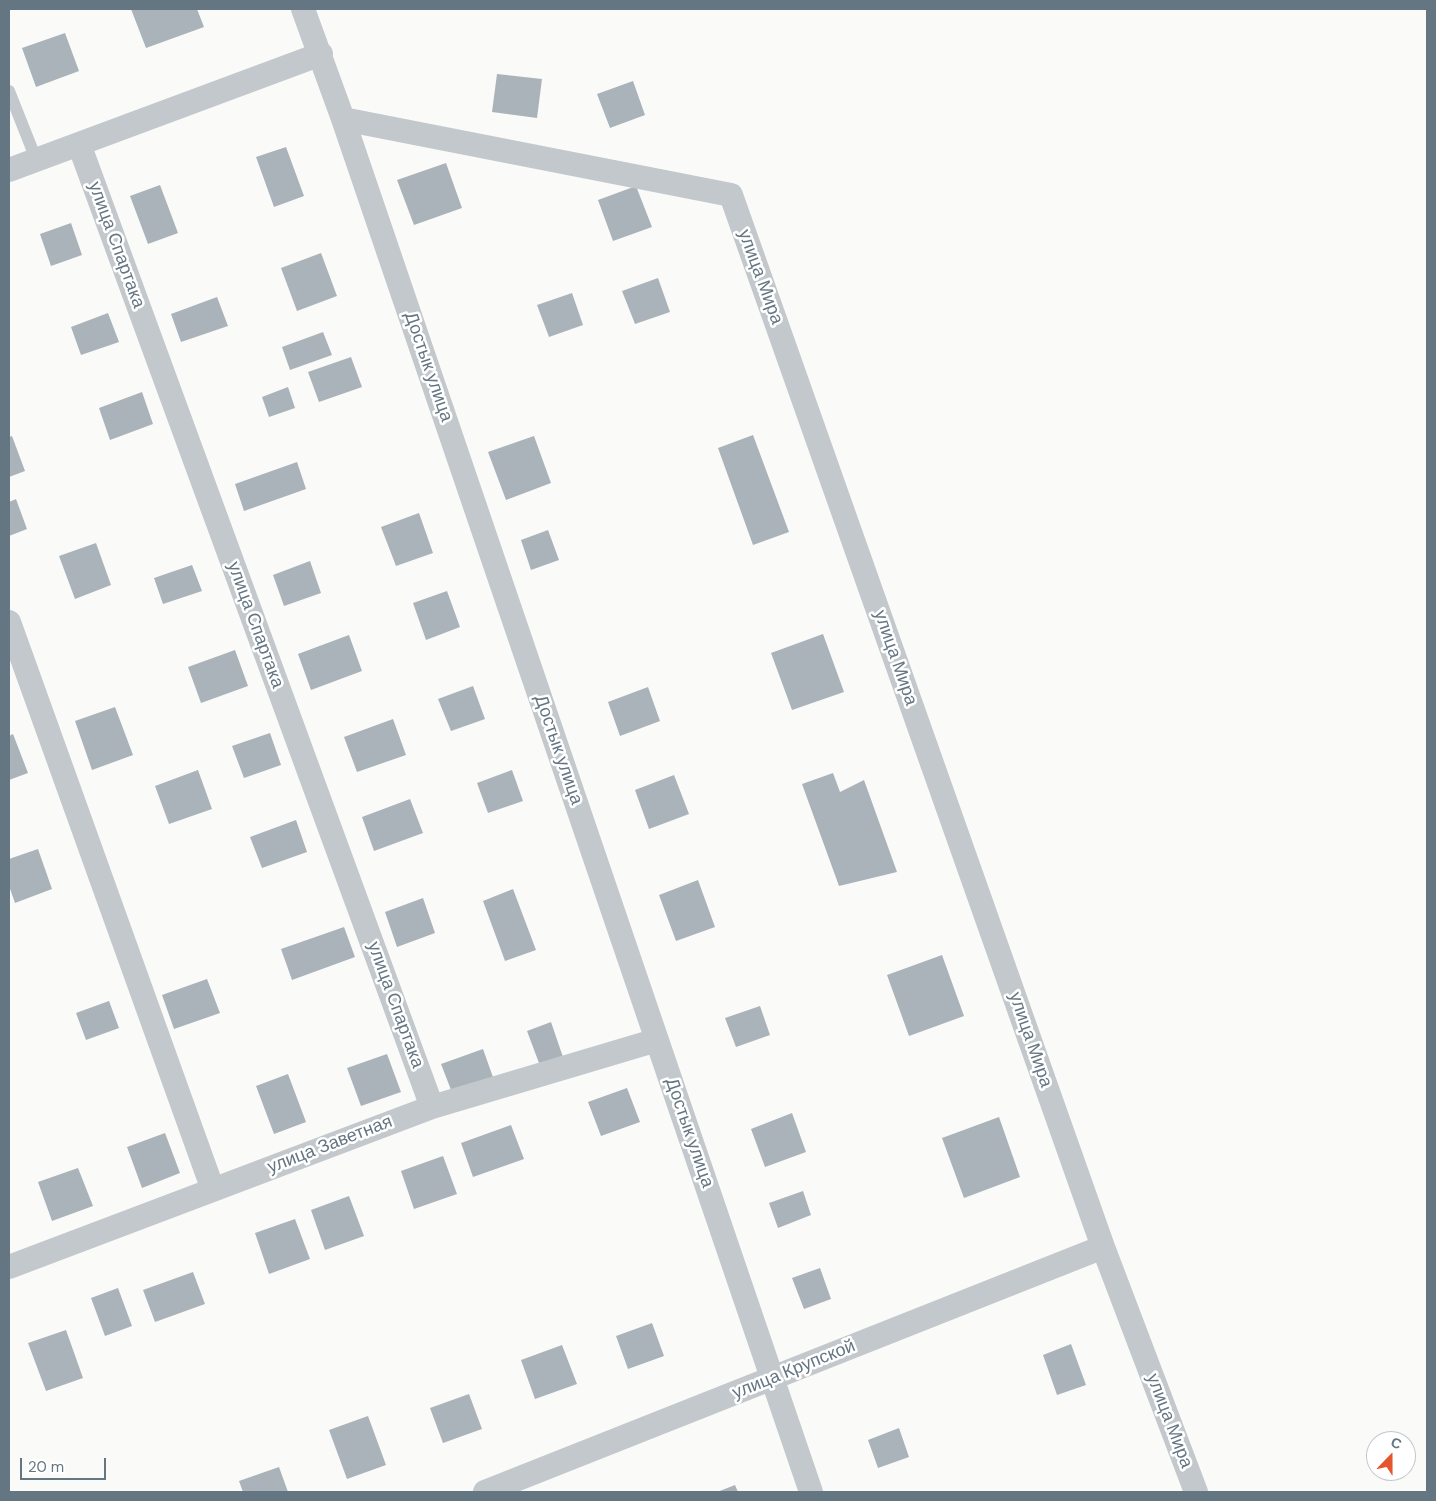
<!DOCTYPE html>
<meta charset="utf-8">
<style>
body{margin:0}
#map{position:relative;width:1436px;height:1501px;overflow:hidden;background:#fafaf8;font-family:"DM Sans",sans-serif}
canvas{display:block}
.frame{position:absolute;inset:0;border:10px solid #657683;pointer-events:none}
.north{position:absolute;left:1366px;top:1431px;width:50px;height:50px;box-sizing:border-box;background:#fff;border:1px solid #c1c8cd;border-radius:50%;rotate:22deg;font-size:14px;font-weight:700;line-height:20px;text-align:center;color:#657683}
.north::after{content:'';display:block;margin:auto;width:18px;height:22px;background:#e4572e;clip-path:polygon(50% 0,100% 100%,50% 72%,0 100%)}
.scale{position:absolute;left:20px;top:1458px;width:86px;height:22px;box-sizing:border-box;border:2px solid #657683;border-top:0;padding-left:6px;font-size:15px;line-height:18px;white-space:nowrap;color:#657683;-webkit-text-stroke:4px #fff;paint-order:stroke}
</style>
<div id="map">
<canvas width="1436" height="1501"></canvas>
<div class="frame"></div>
<div class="north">С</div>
<div class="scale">20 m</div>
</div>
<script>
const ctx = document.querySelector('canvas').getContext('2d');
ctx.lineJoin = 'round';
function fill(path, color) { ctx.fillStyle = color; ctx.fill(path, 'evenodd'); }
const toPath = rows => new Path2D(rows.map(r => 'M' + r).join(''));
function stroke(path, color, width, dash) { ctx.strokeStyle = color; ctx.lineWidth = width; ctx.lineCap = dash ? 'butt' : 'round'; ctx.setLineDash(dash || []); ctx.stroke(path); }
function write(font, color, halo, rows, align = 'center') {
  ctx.font = font + ' "DM Sans",sans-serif'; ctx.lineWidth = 5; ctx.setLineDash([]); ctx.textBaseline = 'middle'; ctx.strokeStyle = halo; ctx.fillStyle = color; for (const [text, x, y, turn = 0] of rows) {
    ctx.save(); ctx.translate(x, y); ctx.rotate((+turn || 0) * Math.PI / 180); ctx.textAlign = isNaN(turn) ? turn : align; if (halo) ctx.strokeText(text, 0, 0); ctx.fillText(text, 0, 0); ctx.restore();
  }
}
fill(toPath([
 [131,9,197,9,204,27,146,48],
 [65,33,79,71,36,87,22,48],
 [497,74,542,79,537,118,492,112],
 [633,81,645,115,610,128,597,94],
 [286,147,304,196,274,207,256,157],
 [446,163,462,208,414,225,397,180],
 [160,185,178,233,148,244,130,196],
 [636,186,652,227,613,241,598,200],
 [71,223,82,255,51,266,40,234],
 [321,253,337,296,297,311,281,268],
 [658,278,670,312,635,324,622,291],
 [572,293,583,325,549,337,537,305],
 [217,297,228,326,181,342,171,314],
 [108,313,119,342,81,355,71,327],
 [323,332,332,355,290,370,282,347],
 [351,357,362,387,319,402,308,372],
 [288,387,295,408,269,417,262,397],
 [142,392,153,424,110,440,99,408],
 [753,435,789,532,753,545,718,448],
 [12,436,25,471,9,477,9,437],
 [534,436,551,483,506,500,488,452],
 [297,462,306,489,244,511,235,484],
 [16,499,27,529,9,536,9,502],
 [419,513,433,553,396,566,381,527],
 [548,530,559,560,531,570,521,540],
 [96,543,111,585,75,599,59,556],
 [310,561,321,593,284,606,273,575],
 [192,565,202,591,163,604,154,578],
 [447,591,460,627,426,640,413,603],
 [823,634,844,692,792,710,771,653],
 [349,635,362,671,311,690,298,654],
 [235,650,248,686,201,703,188,667],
 [473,686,485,719,451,731,438,699],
 [648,687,660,721,620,736,608,702],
 [115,707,133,755,92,770,75,721],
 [393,719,406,755,357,772,344,737],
 [270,733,281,765,244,778,232,746],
 [13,734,28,773,9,780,9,736],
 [198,770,212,809,169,824,155,786],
 [512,770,523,801,488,813,477,783],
 [833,773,840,792,864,780,897,872,839,886,802,784],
 [674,775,689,814,649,829,635,790],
 [410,799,423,833,374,851,362,817],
 [296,820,307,852,262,868,250,837],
 [38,849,52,889,15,903,9,886,9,859],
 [698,880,715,927,676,941,659,895],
 [513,889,536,950,505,961,483,901],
 [423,898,435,933,397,947,385,912],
 [344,927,355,957,292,980,281,949],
 [942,955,964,1016,909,1036,887,975],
 [207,979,220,1013,174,1029,162,995],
 [109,1001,119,1028,86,1040,76,1013],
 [760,1006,770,1035,736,1047,725,1018],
 [551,1022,565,1063,542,1071,527,1031],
 [483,1049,494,1080,453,1095,441,1064],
 [387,1054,401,1092,361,1106,347,1068],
 [288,1074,306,1122,274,1134,256,1086],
 [627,1088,640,1122,601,1136,588,1102],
 [792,1113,806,1152,765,1167,751,1129],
 [999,1117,1020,1177,964,1198,942,1138],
 [511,1125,524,1159,473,1177,461,1143],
 [165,1133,180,1173,142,1188,127,1147],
 [443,1156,457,1194,414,1209,401,1171],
 [78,1168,93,1206,52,1221,38,1182],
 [803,1191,811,1215,778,1228,769,1203],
 [349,1196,364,1236,325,1250,311,1210],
 [295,1219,310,1259,269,1274,255,1233],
 [820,1268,831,1299,804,1309,792,1278],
 [193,1272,205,1304,155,1322,143,1290],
 [118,1288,132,1326,105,1336,91,1298],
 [652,1323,664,1356,628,1369,616,1336],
 [66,1330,83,1378,46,1391,28,1343],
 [1071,1344,1086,1385,1057,1395,1043,1355],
 [562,1345,577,1384,535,1399,521,1360],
 [469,1394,482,1429,443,1443,430,1408],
 [368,1416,386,1465,347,1479,329,1430],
 [899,1428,909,1457,878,1468,868,1440],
 [279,1467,288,1492,243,1492,239,1481],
 [735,1485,738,1492,717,1492]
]), '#aab3b9');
stroke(toPath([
 [9,91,36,159]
]), '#c3c8cc', 12);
stroke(toPath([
 [303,9,343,119,811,1492],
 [343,119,731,195,1103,1247,1196,1492],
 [79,144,432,1107],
 [9,170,321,54],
 [9,622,213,1190],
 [9,1267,432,1107,657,1040],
 [485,1492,1103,1247]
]), '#c3c8cc', 24);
write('18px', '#657683', '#fff', [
 ["улица Спартака",116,245,70],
 ["улица Мира",760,277,70],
 ["Достык улица",428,367,71],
 ["улица Спартака",255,625,70],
 ["улица Мира",895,658,71],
 ["Достык улица",558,750,71],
 ["улица Спартака",395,1005,70],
 ["улица Мира",1030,1040,71],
 ["Достык улица",689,1133,71],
 ["улица Заветная",330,1145,-21],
 ["улица Крупской",794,1370,-22],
 ["улица Мира",1169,1421,69]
]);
</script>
